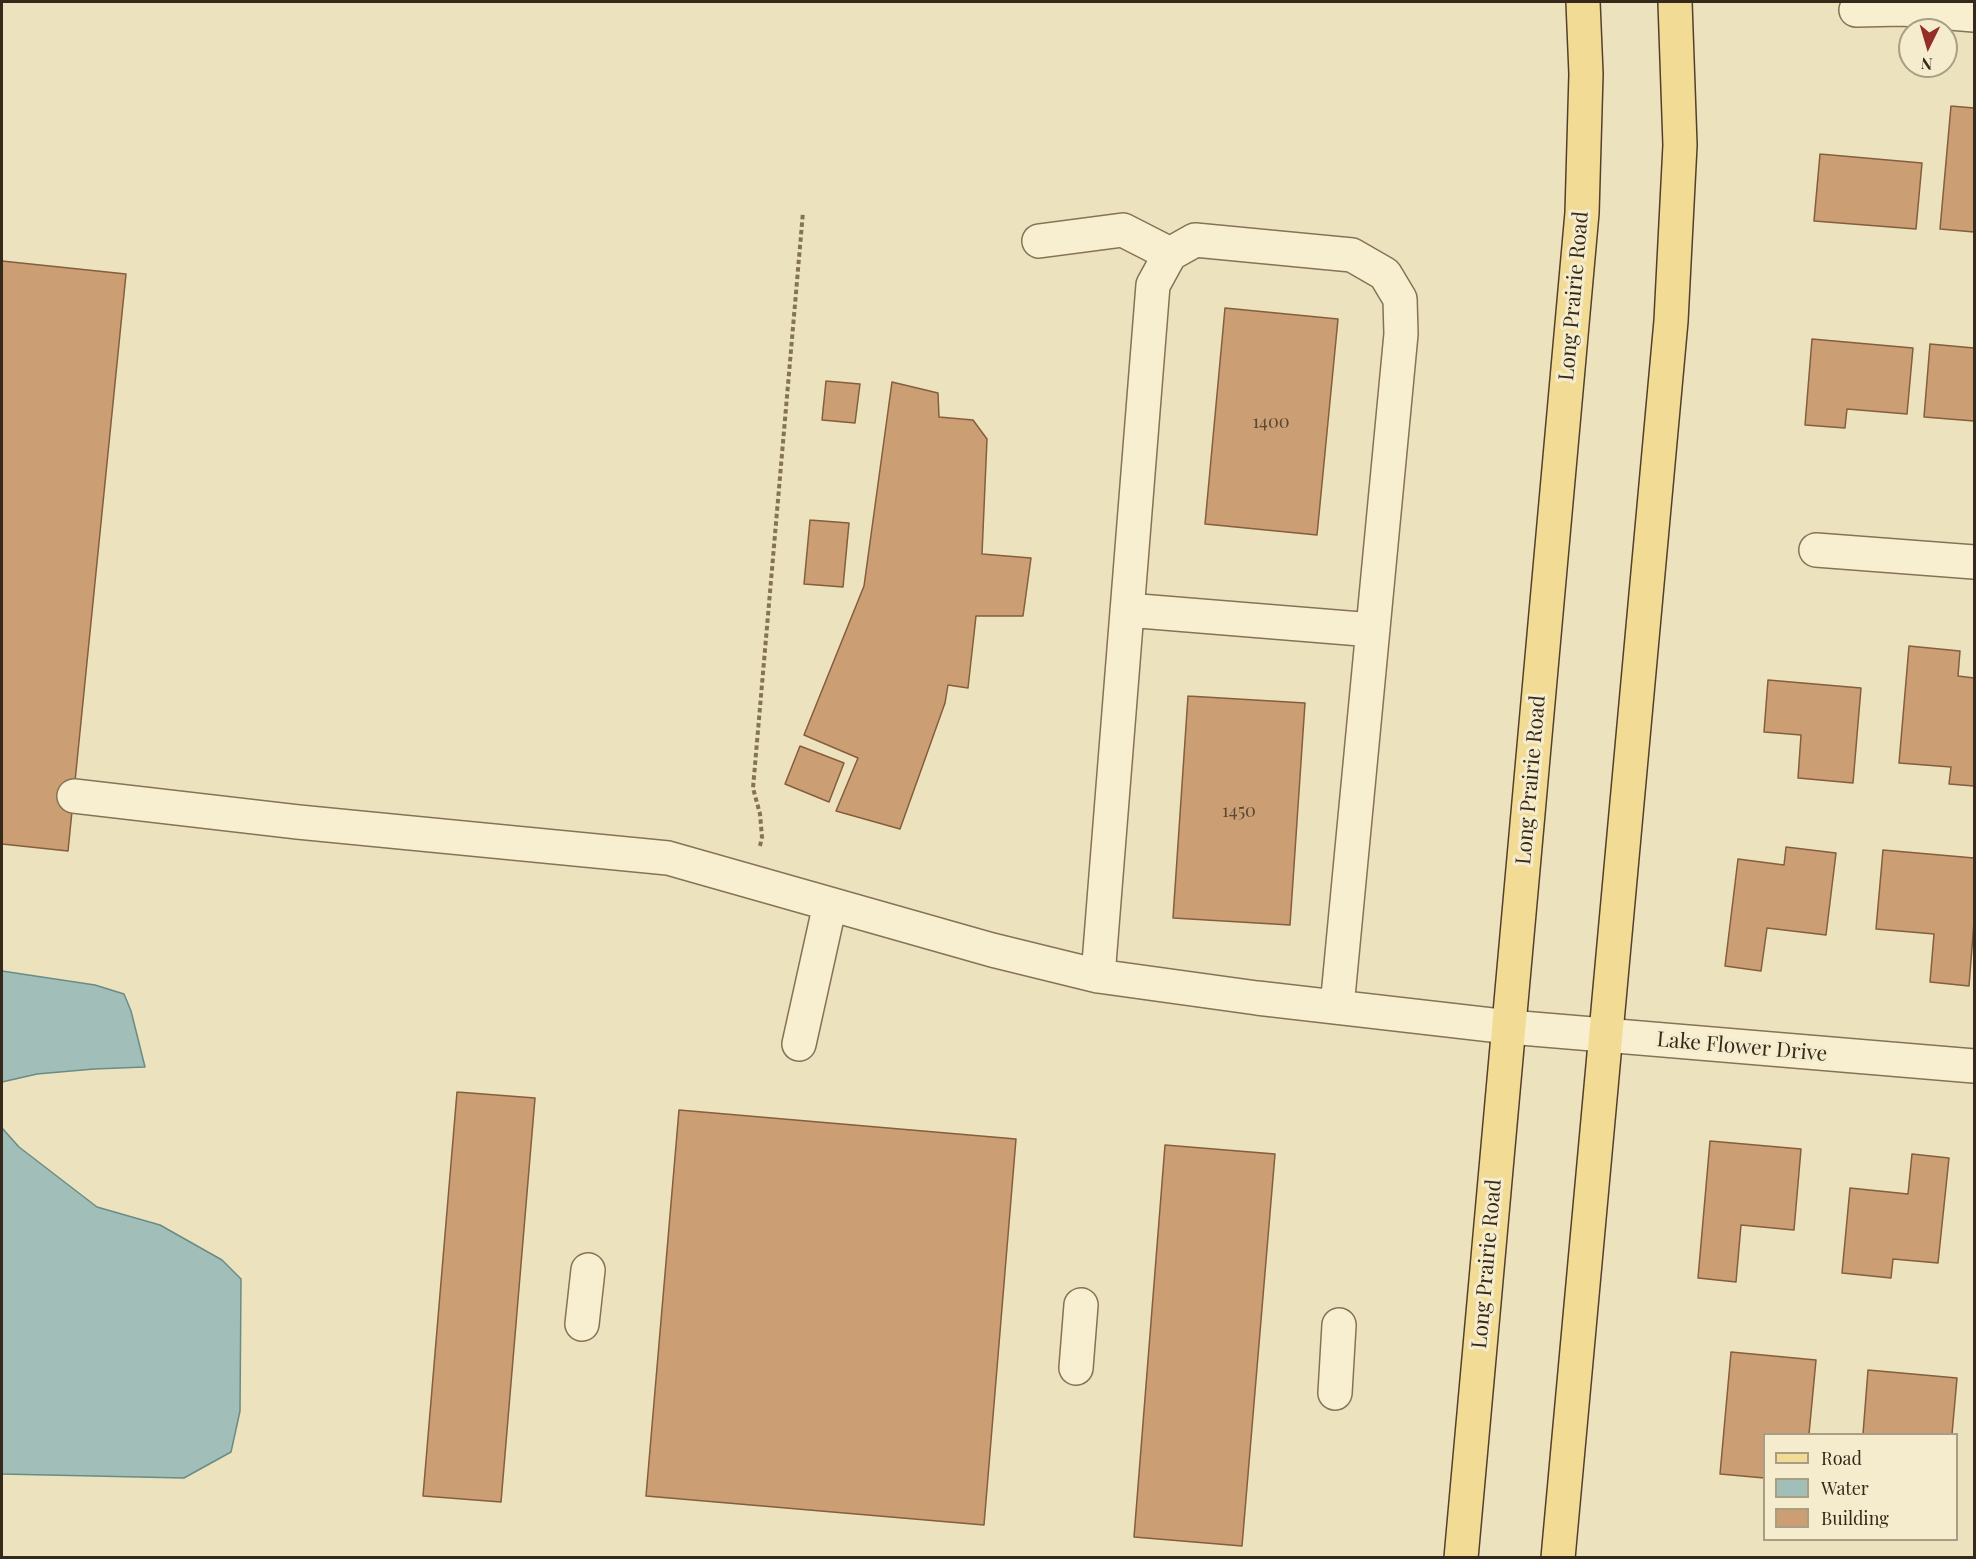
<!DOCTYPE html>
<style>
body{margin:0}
#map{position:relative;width:1976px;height:1559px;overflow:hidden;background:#ede2be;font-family:"Playfair Display",serif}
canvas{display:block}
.frame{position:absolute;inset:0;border:3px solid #35291c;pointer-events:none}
.legend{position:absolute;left:1763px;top:1433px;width:195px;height:108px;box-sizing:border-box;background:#f5eccd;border:2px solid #a89e86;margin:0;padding:8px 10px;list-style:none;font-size:18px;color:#35291c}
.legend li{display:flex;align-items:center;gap:12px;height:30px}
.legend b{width:30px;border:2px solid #a89e86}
.north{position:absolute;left:1898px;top:18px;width:60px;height:60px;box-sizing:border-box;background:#f5eccd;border:2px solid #a89e86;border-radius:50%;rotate:185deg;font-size:16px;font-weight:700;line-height:24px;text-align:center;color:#35291c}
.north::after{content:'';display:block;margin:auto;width:21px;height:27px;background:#942e27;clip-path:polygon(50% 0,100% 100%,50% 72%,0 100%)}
</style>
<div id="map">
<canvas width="1976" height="1559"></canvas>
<div class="frame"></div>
<ul class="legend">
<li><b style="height:8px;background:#f2db95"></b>Road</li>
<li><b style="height:16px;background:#a1bfb8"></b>Water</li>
<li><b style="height:16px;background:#cb9e74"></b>Building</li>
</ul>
<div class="north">N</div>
</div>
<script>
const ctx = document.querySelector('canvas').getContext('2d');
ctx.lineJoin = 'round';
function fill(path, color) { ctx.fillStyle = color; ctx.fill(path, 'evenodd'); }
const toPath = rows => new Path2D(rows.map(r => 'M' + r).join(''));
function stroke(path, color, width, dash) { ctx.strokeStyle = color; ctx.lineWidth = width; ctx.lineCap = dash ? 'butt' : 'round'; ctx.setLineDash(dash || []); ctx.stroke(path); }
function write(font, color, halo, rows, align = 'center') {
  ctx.font = font + ' "Playfair Display",serif'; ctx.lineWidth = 6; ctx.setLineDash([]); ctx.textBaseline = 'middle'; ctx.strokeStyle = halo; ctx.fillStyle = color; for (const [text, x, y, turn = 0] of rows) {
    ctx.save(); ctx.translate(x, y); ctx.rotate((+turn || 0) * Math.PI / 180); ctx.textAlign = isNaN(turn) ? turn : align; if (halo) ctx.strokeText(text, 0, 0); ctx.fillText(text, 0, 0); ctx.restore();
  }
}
const water = toPath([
 [2,971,95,985,124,994,131,1011,145,1067,94,1069,37,1074,2,1082,2,971],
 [2,1128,19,1147,97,1207,160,1225,222,1260,241,1279,240,1411,231,1452,184,1478,2,1474,2,1128]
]);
fill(water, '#a1bfb8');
stroke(water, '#698c86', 1.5);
const building = toPath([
 [1951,106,1974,108,1974,232,1940,229,1951,106],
 [1820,154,1922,163,1916,229,1814,221,1820,154],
 [2,261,126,274,68,851,2,844,2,261],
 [1225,308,1338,319,1317,535,1205,524,1225,308],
 [1812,339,1913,348,1907,414,1847,409,1845,428,1805,425,1812,339],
 [1930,344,1974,348,1974,421,1924,417,1930,344],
 [826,381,860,384,855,423,822,420,826,381],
 [892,382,938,393,939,417,973,420,987,439,982,554,1031,558,1023,616,976,616,968,688,948,685,945,703,900,829,836,811,858,758,804,735,864,586,892,382],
 [810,520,849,523,843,587,804,584,810,520],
 [1909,646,1960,651,1958,676,1974,678,1974,786,1949,784,1951,767,1899,763,1909,646],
 [1768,680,1861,688,1853,783,1798,778,1801,735,1764,732,1768,680],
 [1188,696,1305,703,1290,925,1173,918,1188,696],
 [800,746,844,763,829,802,785,784,800,746],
 [1786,847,1836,853,1826,935,1767,928,1761,971,1725,966,1738,859,1784,865,1786,847],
 [1883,850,1974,858,1974,922,1969,986,1930,982,1934,934,1876,929,1883,850],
 [457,1092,535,1098,501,1502,423,1496,457,1092],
 [679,1110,1016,1139,984,1525,646,1496,679,1110],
 [1710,1141,1801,1149,1794,1230,1741,1225,1736,1282,1698,1278,1710,1141],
 [1165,1145,1275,1154,1242,1546,1134,1537,1165,1145],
 [1912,1154,1949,1158,1938,1263,1893,1259,1891,1278,1842,1273,1850,1188,1908,1194,1912,1154],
 [1731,1352,1816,1360,1809,1434,1764,1434,1764,1478,1720,1474,1731,1352],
 [1868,1370,1957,1378,1952,1434,1863,1434,1868,1370]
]);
fill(building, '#cb9e74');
stroke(building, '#845e3d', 1.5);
const minor = toPath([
 [1856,10,1903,9,1974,15],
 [1039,241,1123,230,1170,254],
 [1816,550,1974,562],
 [1127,610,1373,630],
 [74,796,298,822,668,858,992,950,1098,976,1257,998,1509,1027,1974,1066],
 [1098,976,1153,285,1170,254,1195,240,1352,255,1385,274,1400,299,1401,334,1337,1007],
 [799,1044,830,904],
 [582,1324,588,1270],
 [1076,1368,1081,1305],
 [1335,1393,1339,1325]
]);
const major = toPath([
 [1461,1558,1582,213,1586,74,1583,2],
 [1558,1558,1671,321,1680,145,1675,2]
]);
stroke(minor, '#857357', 36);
stroke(major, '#53402c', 36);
stroke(toPath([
 [760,846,762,837,760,814,753,788,803,212]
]), '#857357', 4, [4.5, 3]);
stroke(minor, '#f8efd1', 33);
stroke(major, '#f2db95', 33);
write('18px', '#5a4632', null, [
 ["1400",1271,422],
 ["1450",1239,811]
]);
write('21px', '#35291c', '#f5eccd', [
 ["Long Prairie Road",1574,296,-85],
 ["Long Prairie Road",1531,780,-85],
 ["Lake Flower Drive",1742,1047,5],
 ["Long Prairie Road",1487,1264,-85]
]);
</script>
